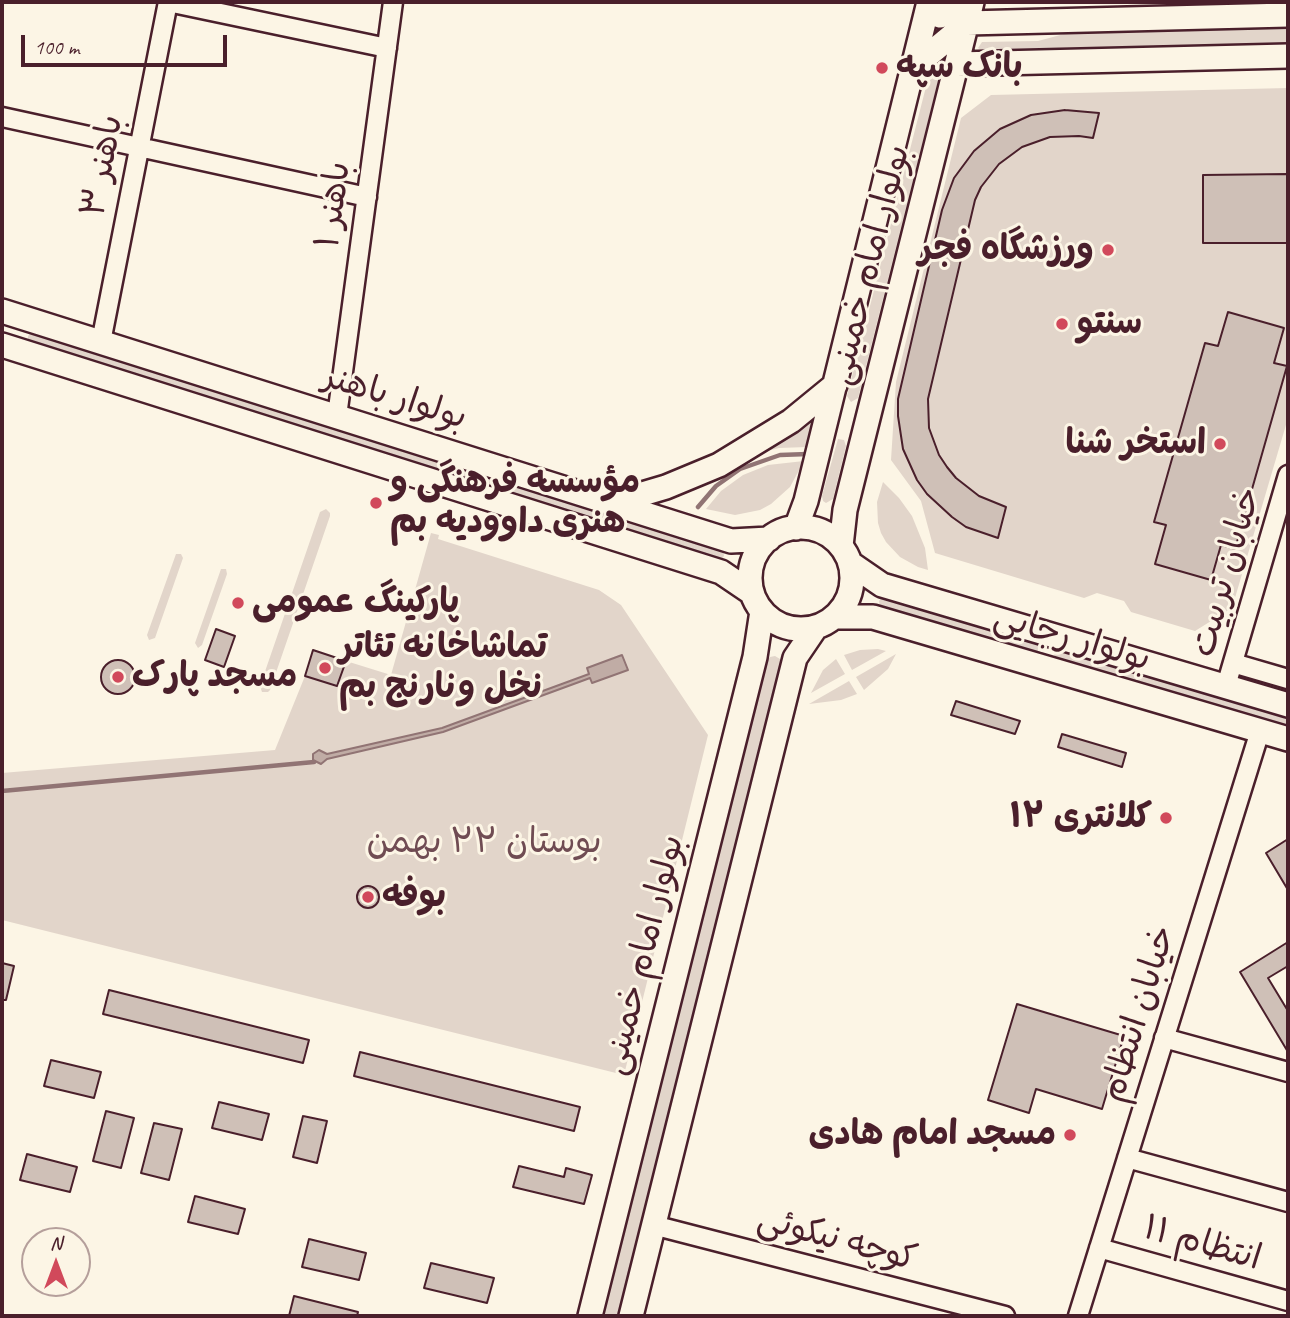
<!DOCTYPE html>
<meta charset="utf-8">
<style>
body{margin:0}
#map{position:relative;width:1290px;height:1318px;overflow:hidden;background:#fcf5e5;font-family:Caveat,sans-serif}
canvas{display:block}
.frame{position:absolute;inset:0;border:4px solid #4a1f2b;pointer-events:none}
.north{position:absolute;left:21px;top:1227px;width:70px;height:70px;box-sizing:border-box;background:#fcf5e5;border:2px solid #b59f9b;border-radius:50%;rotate:0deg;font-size:19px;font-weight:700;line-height:28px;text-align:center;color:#4a1f2b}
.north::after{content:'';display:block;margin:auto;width:24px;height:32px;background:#d1495b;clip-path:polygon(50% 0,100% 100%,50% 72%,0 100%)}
.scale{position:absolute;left:21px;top:35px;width:206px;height:32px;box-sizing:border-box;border:4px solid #4a1f2b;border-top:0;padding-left:9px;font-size:21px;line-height:24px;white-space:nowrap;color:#4a1f2b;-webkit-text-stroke:5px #fcf5e5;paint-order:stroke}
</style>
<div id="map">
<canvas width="1290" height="1318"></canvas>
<div class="frame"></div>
<div class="north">N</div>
<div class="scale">100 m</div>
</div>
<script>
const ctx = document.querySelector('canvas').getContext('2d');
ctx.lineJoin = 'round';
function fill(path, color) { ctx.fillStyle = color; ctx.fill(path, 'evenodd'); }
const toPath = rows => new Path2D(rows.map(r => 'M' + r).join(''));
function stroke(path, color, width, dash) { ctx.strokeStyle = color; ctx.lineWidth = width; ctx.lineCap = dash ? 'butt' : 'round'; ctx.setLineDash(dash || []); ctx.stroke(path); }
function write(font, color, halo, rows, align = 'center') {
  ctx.font = font + ' Caveat,"Playpen Sans Arabic",sans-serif'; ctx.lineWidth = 6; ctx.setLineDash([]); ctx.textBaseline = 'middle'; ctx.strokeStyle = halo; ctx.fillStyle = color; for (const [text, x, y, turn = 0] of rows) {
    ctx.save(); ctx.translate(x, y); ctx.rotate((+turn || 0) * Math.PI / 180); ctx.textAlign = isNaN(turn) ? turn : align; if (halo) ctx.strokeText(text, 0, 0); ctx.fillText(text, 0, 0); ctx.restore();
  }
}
fill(toPath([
 [1288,28,1288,44,982,51,978,48,982,42,1038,41,1068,33],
 [929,75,935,76,938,81,858,398,851,402,847,396],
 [1288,88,1288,418,1232,608,1195,631,1131,612,1124,601,1097,593,1084,598,935,553,921,501,891,460,896,382,961,118,991,95],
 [32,332,723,549,724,556,720,561,28,342,28,336],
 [814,415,807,447,779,448,759,453],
 [838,439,844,440,846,446,833,499,826,503,823,501,822,496],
 [804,461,790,487,771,504,760,510,735,515,706,509,721,491,743,475,768,465],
 [883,482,899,498,912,516,925,548,928,570,918,567,900,557,886,542,881,533,878,523,877,502],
 [326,509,330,513,330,516,270,690,268,692,262,692,260,686,320,512],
 [431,533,439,535,438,539,599,590,621,605,708,735,624,1075,2,920,2,773,275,750,305,676,337,686,346,661,391,675],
 [176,554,181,554,183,558,155,638,149,640,147,635],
 [221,569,226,569,227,574,202,645,198,648,195,643],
 [883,596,1042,641,1038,648,1037,656,880,608,879,601],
 [1058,648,1288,713,1288,730,1055,659,1054,653],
 [878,649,886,651,852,670,844,655,860,650],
 [896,654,888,669,864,690,856,677],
 [775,656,780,659,781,665,618,1316,603,1316,767,661,770,657],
 [836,659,845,674,811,693,823,670],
 [849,681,857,694,841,700,809,704]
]), '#e2d5ca');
const water = toPath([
 [622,655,628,670,592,683,590,678,443,732,327,759,321,764,313,760,313,754,319,750,327,754,442,728,589,674,587,668,622,655]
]);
fill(water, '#c0aca5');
stroke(water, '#917474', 2);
stroke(toPath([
 [698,507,716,486,740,469,780,455,808,454],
 [2,791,314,762]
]), '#917474', 4.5);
const building = toPath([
 [1065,110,1099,113,1093,138,1079,136,1050,137,1022,147,999,164,981,187,975,200,928,399,929,428,939,455,947,467,956,478,979,496,1006,507,998,538,966,527,952,517,927,494,917,480,903,449,898,416,898,399,942,210,954,178,974,151,1000,129,1031,115,1065,110],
 [1288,174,1288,243,1203,243,1203,175,1288,174],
 [1228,312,1284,328,1274,363,1287,366,1235,549,1221,545,1211,580,1155,564,1166,525,1154,522,1205,343,1218,346,1228,312],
 [216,629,235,636,224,667,205,660,216,629],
 [313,650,346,661,337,686,305,676,313,650],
 '101 677a17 17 0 1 1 34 0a17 17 0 1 1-34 0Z',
 [956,701,1020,721,1015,734,951,715,956,701],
 [1062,734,1126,753,1122,767,1058,747,1062,734],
 [1288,839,1288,890,1266,853,1288,839],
 '357 897a11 11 0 1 1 22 0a11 11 0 1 1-22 0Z',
 [1288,942,1288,966,1268,978,1288,1011,1288,1052,1240,972,1288,942],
 [2,963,14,966,6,1000,2,1000,2,963],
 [109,990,309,1040,303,1063,103,1014,109,990],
 [1017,1004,1124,1036,1102,1109,1036,1089,1029,1113,988,1100,1017,1004],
 [360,1052,580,1107,574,1131,354,1076,360,1052],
 [51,1060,101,1072,94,1098,44,1086,51,1060],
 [219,1102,269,1114,262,1140,212,1128,219,1102],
 [106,1111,134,1118,121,1168,93,1161,106,1111],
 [303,1116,327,1121,317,1163,293,1157,303,1116],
 [154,1123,182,1129,169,1180,141,1173,154,1123],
 [27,1154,77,1167,70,1192,20,1180,27,1154],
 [519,1166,564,1177,566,1168,592,1175,584,1204,513,1187,519,1166],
 [195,1196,245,1209,238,1234,188,1222,195,1196],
 [309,1239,366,1253,359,1280,302,1267,309,1239],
 [431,1263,494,1278,487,1303,424,1288,431,1263],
 [294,1296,358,1312,357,1316,289,1316,294,1296]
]);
fill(building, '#cfc0b7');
stroke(building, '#4a1f2b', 2);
const minor = toPath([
 [168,2,387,48],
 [2,117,367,197],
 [101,342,168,2],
 [337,416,393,2],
 [1233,663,1288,679],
 [1226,686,1288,475],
 [1164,1038,1288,1072],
 [1127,1158,1288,1202],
 [653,1225,1005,1316],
 [1099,1248,1288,1301],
 [1078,1316,1260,731]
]);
const major = toPath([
 [940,16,966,2],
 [967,23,1288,15],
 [957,64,1288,56],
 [914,67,967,23],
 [2,311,731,541,769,539],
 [2,345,721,572,752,593],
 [612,503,666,487,719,465,791,421,835,385],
 '750 578a51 51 0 1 1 102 0a51 51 0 1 1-102 0Z',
 [796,528,806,501,929,2],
 [841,546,845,510,972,2],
 [850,563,882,585,1288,705],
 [834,617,873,617,1288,739],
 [590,1316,755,657,762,611],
 [631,1316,795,658,816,627]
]);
stroke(minor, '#4a1f2b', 23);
stroke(major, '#4a1f2b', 28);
stroke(minor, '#fcf5e5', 18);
stroke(major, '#fcf5e5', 23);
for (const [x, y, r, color] of [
 [882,68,7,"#d1495b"],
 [1108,250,7,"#d1495b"],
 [1062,324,7,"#d1495b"],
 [1220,444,7,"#d1495b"],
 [376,503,7,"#d1495b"],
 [238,603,7,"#d1495b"],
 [325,668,7,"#d1495b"],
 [118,677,7,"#d1495b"],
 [1166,818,7,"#d1495b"],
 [368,897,7,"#d1495b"],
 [1070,1135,7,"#d1495b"]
]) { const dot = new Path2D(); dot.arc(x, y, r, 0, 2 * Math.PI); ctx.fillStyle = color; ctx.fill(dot); stroke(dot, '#fcf5e5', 2.5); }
write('bold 35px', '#4a1f2b', '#fcf5e5', [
 ["بانک سپه",896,68],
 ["ورزشگاه فجر",1094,250,"right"],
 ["سنتو",1076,324],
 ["استخر شنا",1206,444,"right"],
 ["مؤسسه فرهنگی و",390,483],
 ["هنری داوودیه بم",390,523],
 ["پارکینگ عمومی",252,603],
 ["تماشاخانه تئاتر",339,648],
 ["نخل ونارنج بم",339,688],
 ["مسجد پارک",132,677],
 ["کلانتری ۱۲",1152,818,"right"],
 ["بوفه",382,897],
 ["مسجد امام هادی",1056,1135,"right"]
], 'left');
write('35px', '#4a1f2b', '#fcf5e5', [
 ["باهنر ۳",103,166,-79],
 ["باهنر ۱",334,205,-82],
 ["بولوار امام خمینی",870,265,-76],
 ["بولوار باهنر",395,398,17],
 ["خیابان تربیت",1227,572,-74],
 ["بولوار رجایی",1072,639,16],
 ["بولوار امام خمینی",644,955,-76],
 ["خیابان انتظام",1139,1014,-73],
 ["کوچه نیکوئی",837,1240,15],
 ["انتظام ۱۱",1202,1244,16]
]);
write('35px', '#704c53', '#fcf5e5', [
 ["بوستان ۲۲ بهمن",484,843]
]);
</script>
